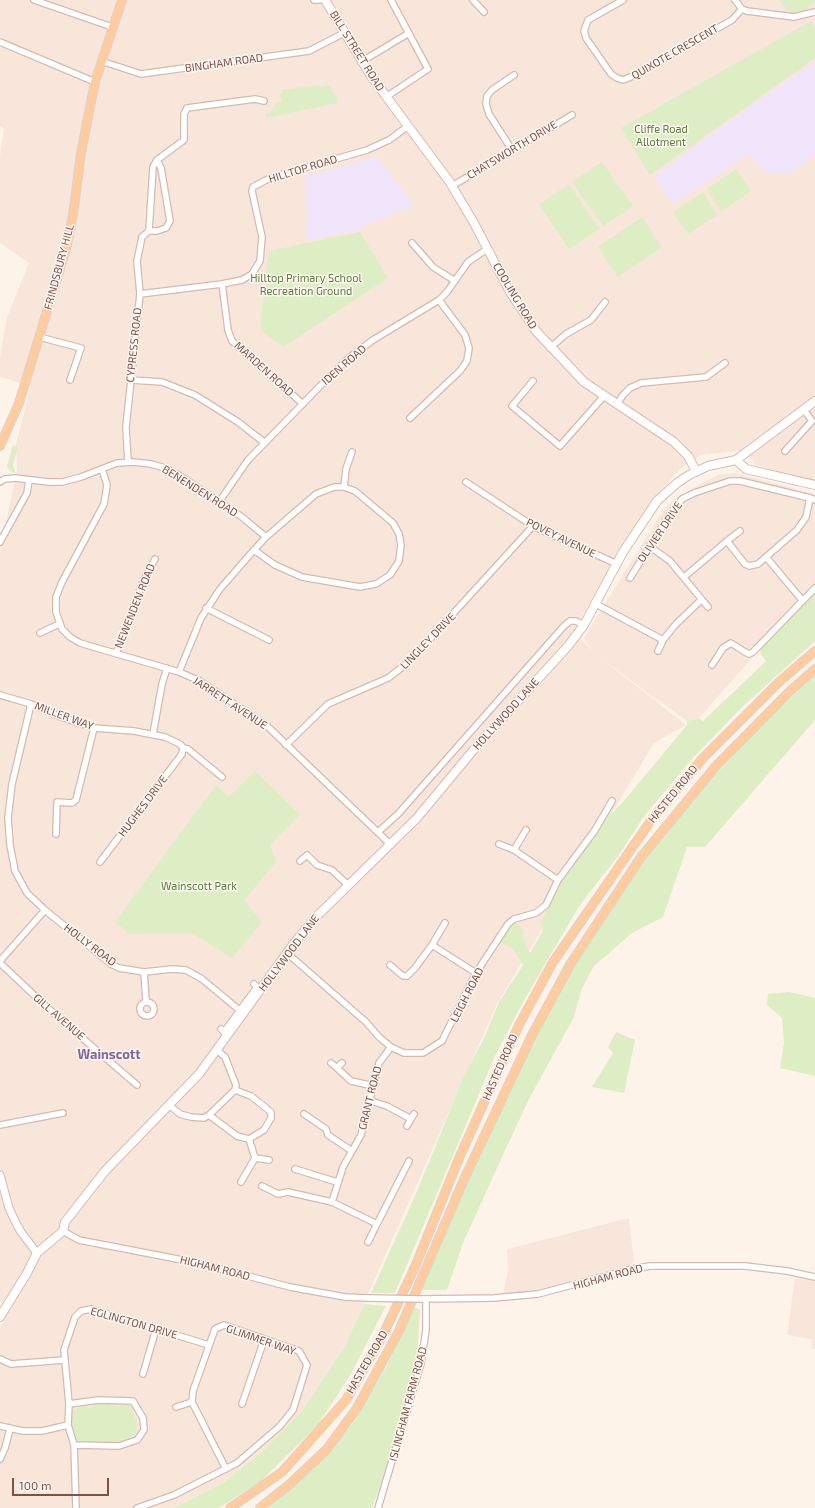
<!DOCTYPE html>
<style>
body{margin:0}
#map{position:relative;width:815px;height:1508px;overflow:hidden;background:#fef3e9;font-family:"Exo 2",sans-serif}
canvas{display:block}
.scale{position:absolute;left:12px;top:1478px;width:97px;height:18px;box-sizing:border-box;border:2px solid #7d5349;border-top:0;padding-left:5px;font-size:12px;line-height:14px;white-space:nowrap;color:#7d5349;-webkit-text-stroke:3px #fff8f2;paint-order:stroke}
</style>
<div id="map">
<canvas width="815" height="1508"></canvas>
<div class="scale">100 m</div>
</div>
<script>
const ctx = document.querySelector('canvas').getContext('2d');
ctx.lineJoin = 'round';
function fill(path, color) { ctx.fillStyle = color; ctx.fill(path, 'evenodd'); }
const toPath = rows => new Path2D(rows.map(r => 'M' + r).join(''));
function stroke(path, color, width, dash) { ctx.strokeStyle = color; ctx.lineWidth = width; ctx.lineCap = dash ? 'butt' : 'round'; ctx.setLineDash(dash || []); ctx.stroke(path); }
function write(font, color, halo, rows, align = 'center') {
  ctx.font = font + ' "Exo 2",sans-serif'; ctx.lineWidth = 3; ctx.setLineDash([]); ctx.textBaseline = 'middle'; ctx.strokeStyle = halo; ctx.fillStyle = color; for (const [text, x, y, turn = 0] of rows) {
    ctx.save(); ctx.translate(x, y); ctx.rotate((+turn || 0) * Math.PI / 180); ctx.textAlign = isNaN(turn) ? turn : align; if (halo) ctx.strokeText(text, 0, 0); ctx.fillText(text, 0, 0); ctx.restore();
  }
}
fill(toPath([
 [0,0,815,0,815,482,755,465,753,460,739,451,701,455,680,469,659,492,609,569,574,631,592,651,584,638,662,512,675,498,718,475,735,473,815,494,815,594,762,647,700,717,687,721,603,660,686,725,654,743,497,1004,345,1346,302,1411,262,1452,223,1483,174,1508,0,1508,0,1329,10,1305,0,1301,0,551,17,470,16,444,31,386,0,377,0,357,7,317,29,263,0,243,0,156,4,129,0,126],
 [629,1218,634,1262,631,1265,546,1290,503,1294,508,1271,507,1249],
 [795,1278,815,1281,815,1349,812,1349,812,1339,787,1335]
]), '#f9e6da');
fill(toPath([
 [815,62,815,155,790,174,766,173,749,154,673,204,654,176,784,82],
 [376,156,414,205,354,231,307,240,306,174,320,173]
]), '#f0e5fb');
fill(toPath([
 [779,0,815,0,815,2,808,7,804,12,796,13,790,13],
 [811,21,815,28,815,58,650,175,621,128],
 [320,85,321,87,330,85,333,93,337,97,337,103,265,118,265,114,270,113,276,103,282,103,279,93,282,93,281,90],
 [602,162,633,206,603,226,572,182],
 [736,169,751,191,721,212,707,189],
 [569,184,599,229,569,249,539,205],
 [703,192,717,215,688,234,673,212],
 [642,217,662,247,618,277,598,247],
 [360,232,388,278,283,347,262,331,260,325,269,251],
 [13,445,18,447,13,465,16,474,10,471,7,466],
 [815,594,815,641,739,710,693,758,642,819,619,855,585,898,572,918,523,1002,495,1056,395,1293,371,1293,418,1189,464,1076,485,1036,499,1002,523,965,512,948,507,945,499,944,502,936,509,927,514,923,521,927,524,932,522,935,530,953,543,930,541,921,556,893,579,855,609,816,623,802,687,725,687,721,699,718,703,721,766,661,760,653,762,647],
 [815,676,815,720,705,847,687,847,663,917,632,933,594,966,582,988,574,1017,529,1099,501,1159,463,1243,447,1290,419,1290,483,1144,540,1025,578,957,617,897,677,817,763,723],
 [255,771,300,815,270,845,276,862,244,900,262,922,232,958,192,933,130,934,115,922,216,785,229,797],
 [789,992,815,998,815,1076,780,1068,784,1043,782,1018,767,1005,768,994],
 [616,1032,635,1040,624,1093,592,1087,613,1053,608,1047],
 [364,1304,386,1306,351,1374,317,1426,261,1481,219,1508,174,1508,223,1483,262,1452,302,1411,345,1346],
 [414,1307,420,1310,417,1358,384,1475,372,1508,269,1508,327,1455,353,1423,387,1365],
 [109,1403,111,1406,122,1406,124,1404,131,1406,137,1423,136,1432,133,1436,129,1439,116,1442,79,1442,74,1440,69,1424,70,1411,85,1405,88,1408,93,1407,94,1404]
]), '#ddeec5');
const minor = toPath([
 [34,0,112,27],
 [314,0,320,0],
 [473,0,484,12],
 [623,0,588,20,584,31,586,38,611,74,617,78,623,80,633,76,732,20,742,9],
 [735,0,742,9,747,11,794,17,815,12],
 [0,42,95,82],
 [101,61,141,74,309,51,344,33],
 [361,62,409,33],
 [386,97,428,69,391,0],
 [512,150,489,114,486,104,487,96,492,90,514,75],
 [452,186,572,115],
 [149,231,157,231,166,228,170,221,161,168,157,160],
 [412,243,433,267,455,281],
 [222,284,228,330,232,341,303,404],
 [140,294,222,284,242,280,252,274,260,261,262,237,252,191,253,187,266,180,283,174,367,150,389,140,408,126],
 [39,337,81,348,70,380],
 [550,348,566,334,591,320,605,302],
 [131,380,162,382,195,395,238,422,265,443],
 [533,381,512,406,560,446,604,396],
 [617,404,623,395,630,388,641,383,706,377,725,363],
 [410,418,460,371,467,361,469,348,465,335,439,300],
 [785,451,812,421,804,410],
 [128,462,126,427,140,294,137,261,142,237,149,231,153,167,157,160,184,140,184,114,187,108,255,99,264,101],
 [102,469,107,485,104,504,62,582,56,597,56,612,62,629,70,637,80,643,179,672,200,681,230,701,265,724,391,845],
 [0,482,5,479,15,478,49,482,62,482,81,477,117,463,133,462,151,464,165,468,179,475,242,517,266,537],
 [466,482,533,526,617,564],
 [344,487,346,469,352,452],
 [219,502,248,460,326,380,350,357,373,340,439,300,447,292,468,262,487,249],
 [727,541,740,531],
 [0,542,27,493,29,480],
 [649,546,670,561,708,607],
 [766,557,802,600],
 [684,577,727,541,745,564,749,566,758,564,797,530,806,517,810,498,815,500],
 [630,578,668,517,682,499,694,493,730,481,740,481,810,498],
 [596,604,663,640,676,624,701,600],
 [206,608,269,640],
 [40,633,59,624],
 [658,651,663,640],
 [116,653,143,582,155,559],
 [712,665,723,648,731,643,745,652,749,654,753,652,815,588],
 [179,672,201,618,220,589,254,550,266,537,316,494,334,487,344,487,355,491,393,523,399,534,401,545,399,561,390,575,376,584,360,587,302,577,275,565,254,550],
 [0,695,31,704,61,717,94,728,134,731,165,737,180,744,183,748,188,749,222,777],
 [31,704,12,784,8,818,10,845,15,871,27,893,45,910,111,964,119,968,144,972,172,969,186,970,202,979,244,1014],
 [153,734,162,684,167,668],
 [286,745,328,704,388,678,409,662,533,526],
 [526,830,514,850,558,880],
 [378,832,398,814,564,626,570,621,576,621,584,625],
 [56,834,57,802,72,803,76,800,94,728],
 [499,844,514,850],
 [300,861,307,855,317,865,332,870,348,885],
 [100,862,182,754,183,748],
 [445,923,432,945,476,973],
 [287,953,366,1022,379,1037,391,1047,404,1053,423,1053,442,1041,476,973,508,924,514,919,536,913,546,905,558,880,595,830,612,801],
 [0,961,45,910],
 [0,963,51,1011,137,1085],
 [390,965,403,976,407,976,415,968,432,945],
 [144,972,146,1001],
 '140 1009a7 7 0 1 1 14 0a7 7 0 1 1-14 0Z',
 [221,1029,224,1032,257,987,254,984],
 [331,1063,337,1068],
 [342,1063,337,1068,351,1081,374,1086],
 [371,1101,387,1106,411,1119,407,1126],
 [169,1105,180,1114,191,1117,204,1118,209,1115,237,1136,249,1139,264,1130,271,1118,271,1112,251,1096,235,1090,236,1085,225,1057,217,1050],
 [304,1114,326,1129,328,1135,352,1151],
 [209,1115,235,1090],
 [411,1119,414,1114],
 [0,1125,63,1113],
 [255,1158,269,1160],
 [295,1169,337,1182],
 [241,1182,255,1158,249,1139],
 [262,1186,278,1194,288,1192,332,1202],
 [377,1224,409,1161],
 [63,1231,79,1240,198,1263,290,1287,345,1297,369,1298],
 [368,1242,377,1224,332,1202,343,1167,361,1135,379,1063,391,1047],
 [422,1299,494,1298,538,1294,632,1269,650,1266,745,1266,787,1271,815,1277],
 [0,1359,11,1364,64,1360],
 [143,1374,156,1329],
 [69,1404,98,1400,133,1401,143,1418,144,1430,137,1440,119,1446,74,1445],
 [242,1404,264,1340],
 [176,1407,192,1402,226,1469],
 [68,1425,69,1404,64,1350,75,1317,81,1311,91,1309,209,1345],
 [0,1426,23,1431,42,1431,68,1425,74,1445,76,1508],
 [0,1459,5,1448,10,1429],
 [137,1508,174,1495,237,1463,279,1427,293,1410,307,1365,299,1351,224,1325,215,1329,193,1391,192,1402],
 [378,1508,421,1363,426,1330,426,1299]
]);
const tertiary = toPath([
 [0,1175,9,1208,16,1223,21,1232,37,1253]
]);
const secondary = toPath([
 [325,0,371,76,449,181,474,223,510,292,536,331,584,382,674,442,688,456,696,471],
 [736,460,746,469,815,485],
 [0,1317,27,1273,37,1253,63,1231,65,1222,105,1171,199,1074,295,942,317,916,417,818,476,747,568,646,584,625,623,552,657,501,677,483,689,475,708,466,736,460,815,401]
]);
const primary = toPath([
 [0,446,19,403,66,249,73,215,81,153,95,82,122,0],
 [230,1508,282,1472,346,1400,383,1335,415,1267,460,1156,519,1025,553,962,652,819,703,758,779,682,815,651],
 [260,1508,290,1484,327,1449,357,1408,399,1331,465,1177,533,1033,571,963,641,857,716,766,789,692,815,669]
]);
stroke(minor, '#d5bab0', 8);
stroke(tertiary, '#d5bab0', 9);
stroke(secondary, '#dbbbaf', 10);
stroke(primary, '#ddd2d0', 10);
stroke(minor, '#fff', 5.5);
stroke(tertiary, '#fff', 7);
stroke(secondary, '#fff', 8);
stroke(primary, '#ffcca0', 8);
const minorBridge = toPath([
 [369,1298,422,1299]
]);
stroke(minorBridge, '#d5bab0', 8, []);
stroke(minorBridge, '#fff', 5.5);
write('11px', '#7d5349', '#fff8f2', [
 ["BILL STREET ROAD",357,51,58],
 ["QUIXOTE CRESCENT",675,52,-30],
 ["BINGHAM ROAD",224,63,-8],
 ["CHATSWORTH DRIVE",512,150,-31],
 ["HILLTOP ROAD",303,169,-17],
 ["FRINDSBURY HILL",59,267,-75],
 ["COOLING ROAD",515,296,59],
 ["CYPRESS ROAD",134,345,-84],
 ["IDEN ROAD",344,365,-41],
 ["MARDEN ROAD",264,369,42],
 ["BENENDEN ROAD",200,491,32],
 ["OLIVIER DRIVE",660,532,-56],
 ["POVEY AVENUE",561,538,26],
 ["NEWENDEN ROAD",135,606,-68],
 ["LINGLEY DRIVE",428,641,-46],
 ["JARRETT AVENUE",230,703,33],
 ["HOLLYWOOD LANE",506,714,-48],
 ["MILLER WAY",64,716,20],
 ["HASTED ROAD",673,794,-51],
 ["HUGHES DRIVE",143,806,-53],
 ["HOLLY ROAD",90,945,37],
 ["HOLLYWOOD LANE",289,953,-53],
 ["LEIGH ROAD",467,995,-63],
 ["GILL AVENUE",59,1017,41],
 ["HASTED ROAD",500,1067,-66],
 ["GRANT ROAD",370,1098,-76],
 ["HIGHAM ROAD",215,1268,14],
 ["HIGHAM ROAD",608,1277,-15],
 ["EGLINGTON DRIVE",134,1323,16],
 ["GLIMMER WAY",261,1340,19],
 ["HASTED ROAD",367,1362,-60],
 ["ISLINGHAM FARM ROAD",408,1404,-75]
]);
write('11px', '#5a7d3c', '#fff8f2', [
 ["Cliffe Road",661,129],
 ["Allotment",661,142],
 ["Hilltop Primary School",306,278],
 ["Recreation Ground",306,291],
 ["Wainscott Park",199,886]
]);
write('bold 13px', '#82659f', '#fff8f2', [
 ["Wainscott",109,1055]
]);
</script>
